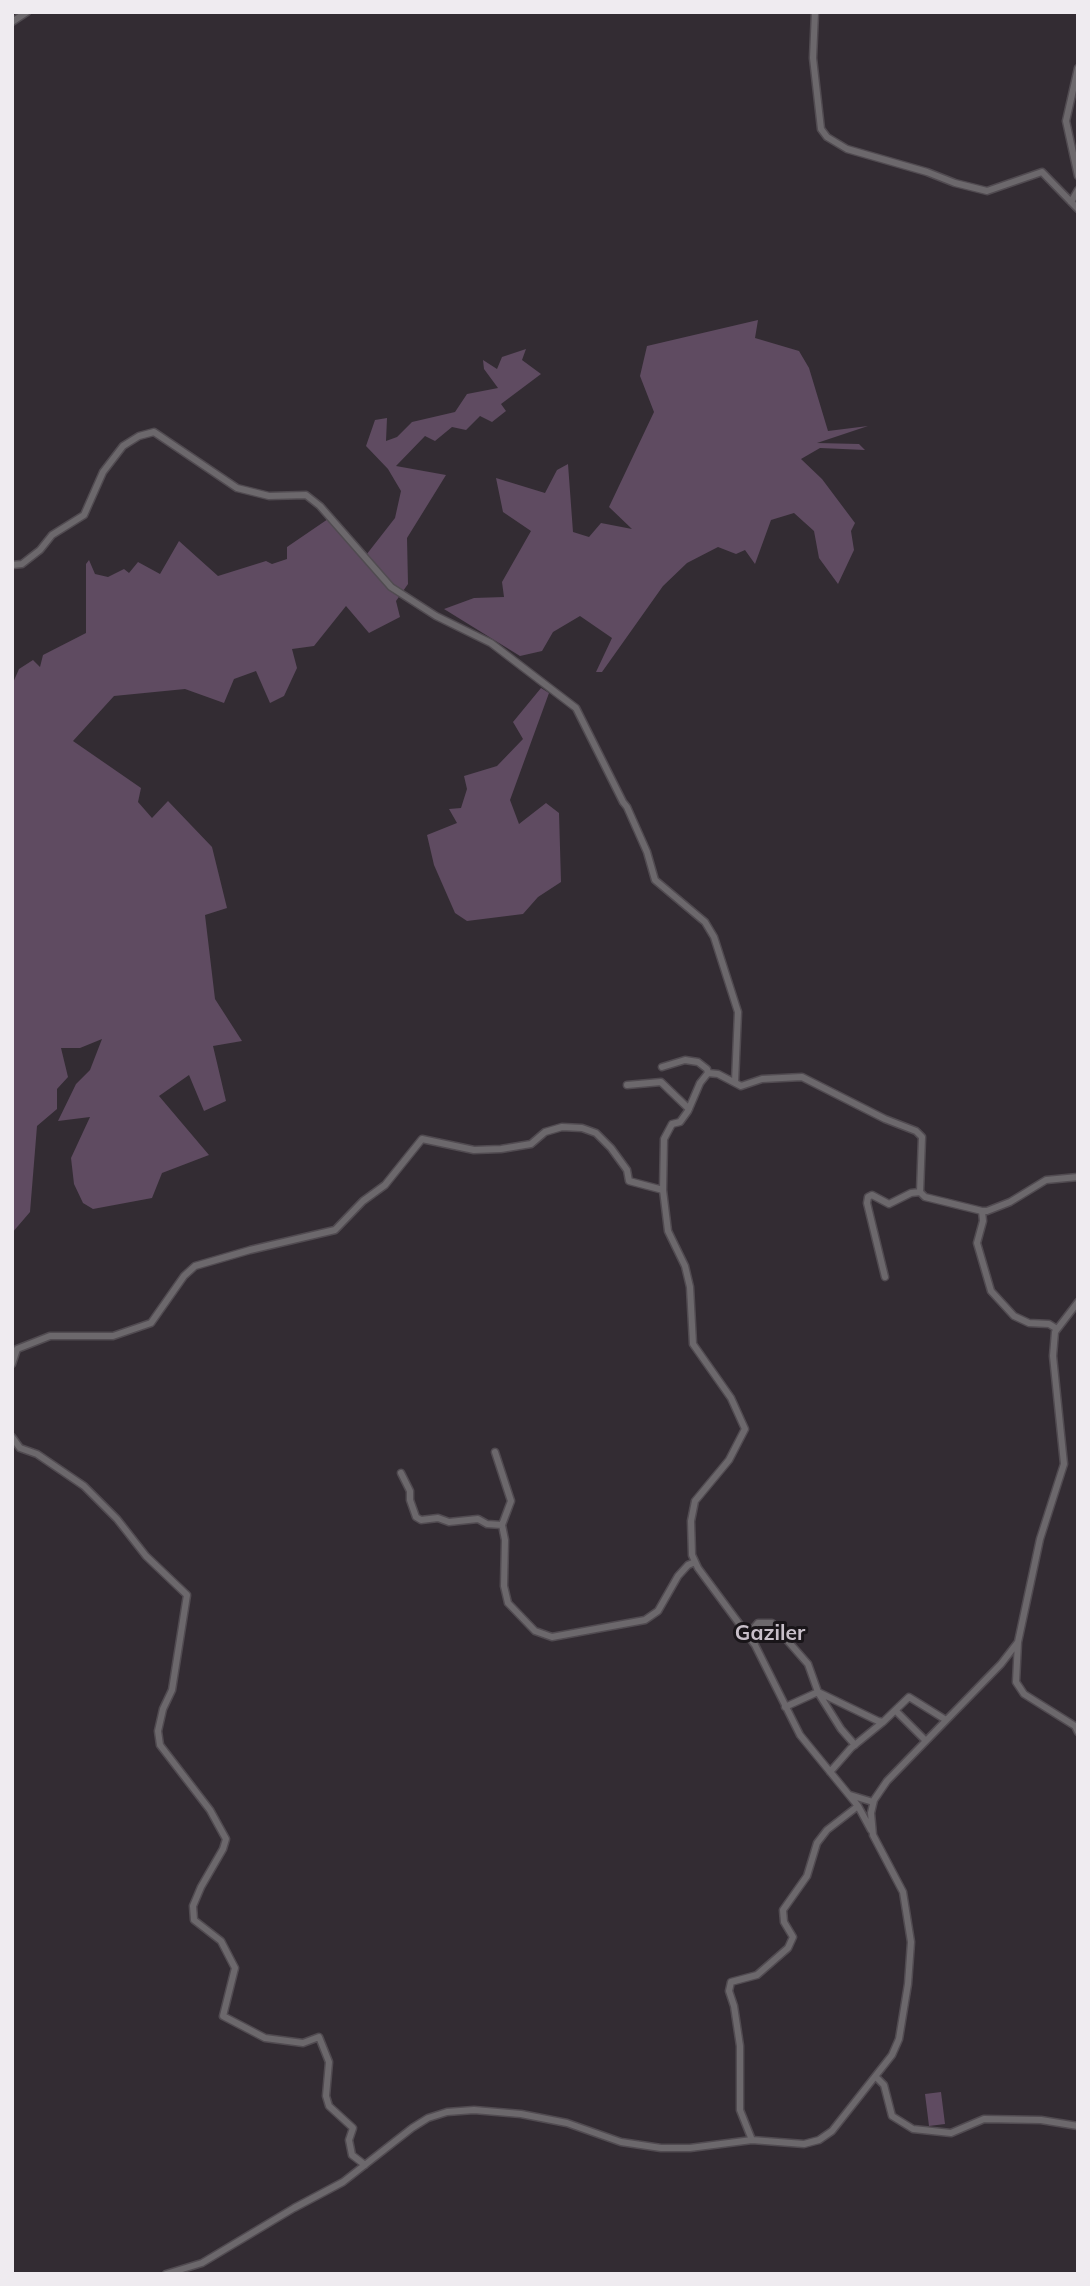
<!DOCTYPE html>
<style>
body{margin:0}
#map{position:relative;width:1090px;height:2286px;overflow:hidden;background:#332c33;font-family:Mulish,sans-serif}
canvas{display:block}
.frame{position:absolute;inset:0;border:14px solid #efebf0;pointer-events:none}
</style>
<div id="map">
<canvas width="1090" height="2286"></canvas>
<div class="frame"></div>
</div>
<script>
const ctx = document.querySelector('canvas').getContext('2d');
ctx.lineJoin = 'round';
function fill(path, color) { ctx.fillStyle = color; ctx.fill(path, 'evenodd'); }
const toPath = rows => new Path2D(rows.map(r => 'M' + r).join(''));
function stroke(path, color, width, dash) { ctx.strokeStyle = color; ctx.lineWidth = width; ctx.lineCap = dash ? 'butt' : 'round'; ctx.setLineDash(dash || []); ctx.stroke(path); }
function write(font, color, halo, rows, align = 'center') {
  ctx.font = font + ' Mulish,sans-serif'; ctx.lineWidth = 6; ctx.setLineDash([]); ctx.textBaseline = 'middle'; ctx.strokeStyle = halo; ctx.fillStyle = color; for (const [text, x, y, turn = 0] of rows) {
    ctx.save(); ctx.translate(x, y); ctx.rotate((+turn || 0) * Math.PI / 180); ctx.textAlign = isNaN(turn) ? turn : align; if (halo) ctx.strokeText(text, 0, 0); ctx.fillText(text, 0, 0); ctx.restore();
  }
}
fill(toPath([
 [758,320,755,338,799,351,809,368,828,431,868,426,817,443,859,444,865,450,820,448,801,459,822,479,855,523,851,531,854,550,838,584,819,558,814,531,794,513,771,520,755,564,745,550,736,554,718,547,687,563,663,586,602,672,596,672,612,638,580,616,553,632,542,651,520,656,444,609,474,598,504,597,502,582,531,531,503,512,496,478,545,493,557,470,568,464,573,532,589,537,601,523,632,529,609,507,654,412,640,376,647,346],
 [526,349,522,360,541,374,501,404,506,411,492,422,480,416,466,430,452,427,435,441,425,436,396,466,446,475,407,538,408,584,396,601,400,617,369,633,346,606,314,646,292,649,297,668,284,696,270,703,256,671,234,679,224,703,185,689,114,696,73,741,141,788,138,802,152,818,168,801,212,847,227,908,205,915,215,999,242,1041,213,1046,226,1101,204,1111,189,1075,159,1096,209,1155,162,1173,152,1198,93,1209,83,1203,74,1184,71,1158,90,1117,58,1121,76,1084,90,1070,102,1039,80,1048,61,1048,68,1077,57,1089,57,1109,37,1126,30,1212,12,1233,12,685,19,669,33,660,40,667,43,655,86,633,86,564,89,560,95,574,108,577,124,569,129,573,138,562,160,574,179,541,218,576,266,561,272,564,287,559,287,547,328,519,363,559,395,518,401,491,388,469,366,446,375,420,387,418,386,441,397,437,412,422,455,412,467,394,498,388,484,369,483,360,497,369,502,357],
 [541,688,549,693,510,800,519,824,546,803,559,813,561,882,538,897,523,914,467,921,455,913,434,865,427,835,457,823,449,809,461,808,467,789,464,776,497,766,523,739,513,722],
 [941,2092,945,2124,929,2126,925,2094]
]), '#5f4b61');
const minor = toPath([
 [815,12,813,58,821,129,827,137,847,149,927,172,955,183,987,191,1042,172,1078,209],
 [12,22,27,12],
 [1078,68,1066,121,1078,176],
 [1071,202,1078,190],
 [12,565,22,564,40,550,52,535,84,515,103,472,123,446,139,436,154,432,237,488,269,496,306,495,320,506,391,587,436,616,491,643,576,708,623,802,627,807,647,852,655,880,705,922,714,937,738,1012,735,1082],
 [662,1067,685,1060,698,1062,707,1069,708,1073],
 [627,1085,661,1082,689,1109],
 [663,1190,668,1231,685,1266,690,1287,693,1344,731,1398,745,1429,729,1460,695,1501,691,1521,692,1555,698,1568,755,1645,800,1735,858,1806,871,1830],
 [982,1211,983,1221,977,1243,991,1291,1014,1316,1029,1323,1049,1324,1057,1329],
 [885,1277,867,1203,868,1197,872,1195,889,1204,911,1193,920,1192],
 [12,1364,17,1349,50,1336,113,1336,151,1323,184,1276,195,1266,250,1250,335,1230,363,1201,385,1185,422,1139,474,1150,501,1149,531,1144,545,1132,562,1127,582,1128,596,1133,611,1148,627,1170,629,1181,663,1190,664,1139,672,1124,680,1122,688,1111,700,1083,708,1073,718,1074,741,1086,762,1079,802,1077,885,1119,916,1131,922,1137,920,1192,925,1197,982,1211,987,1211,1010,1202,1046,1180,1078,1177],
 [12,1437,20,1448,37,1454,84,1486,117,1519,146,1556,187,1595,172,1690,163,1709,158,1731,160,1745,210,1810,226,1839,223,1849,201,1887,193,1906,194,1920,221,1941,235,1968,223,2016,265,2038,303,2043,319,2037,329,2062,326,2096,329,2106,353,2128,349,2140,352,2155,365,2165],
 [495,1452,511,1501,502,1525,505,1540,504,1586,508,1603,535,1631,552,1637,645,1620,658,1611,678,1576,688,1565,695,1562],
 [401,1473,410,1491,410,1500,416,1517,421,1520,438,1518,449,1522,478,1519,487,1524,502,1525],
 [755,1642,753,1629,758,1623,772,1623,808,1664,818,1692,785,1707],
 [1018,1642,1016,1682,1024,1694,1075,1726,1078,1732],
 [818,1692,878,1721,883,1722,909,1697,946,1720],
 [819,1694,841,1729,855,1745],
 [896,1711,926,1741],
 [830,1772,851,1748,883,1722],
 [850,1795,873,1802],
 [876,2077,884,2085,892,2116,913,2129,951,2133,984,2119,1041,2120,1078,2126],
 [752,2140,740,2110,740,2046,734,2006,729,1991,731,1982,757,1975,788,1948,793,1937,784,1922,783,1910,807,1876,817,1843,827,1830,858,1806],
 [166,2274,202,2263,294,2208,343,2182,412,2128,428,2118,447,2112,474,2110,521,2114,567,2123,621,2142,661,2148,690,2148,752,2140,804,2144,819,2140,832,2131,892,2055,899,2039,908,1984,911,1942,903,1892,873,1835,871,1813,874,1800,887,1781,1001,1664,1018,1642,1040,1539,1064,1464,1053,1356,1055,1332,1078,1302]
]);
stroke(minor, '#514b51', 9);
stroke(minor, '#6c686c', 6);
write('bold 21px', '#c8bfc9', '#191519', [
 ["Gaziler",770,1634]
]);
</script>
